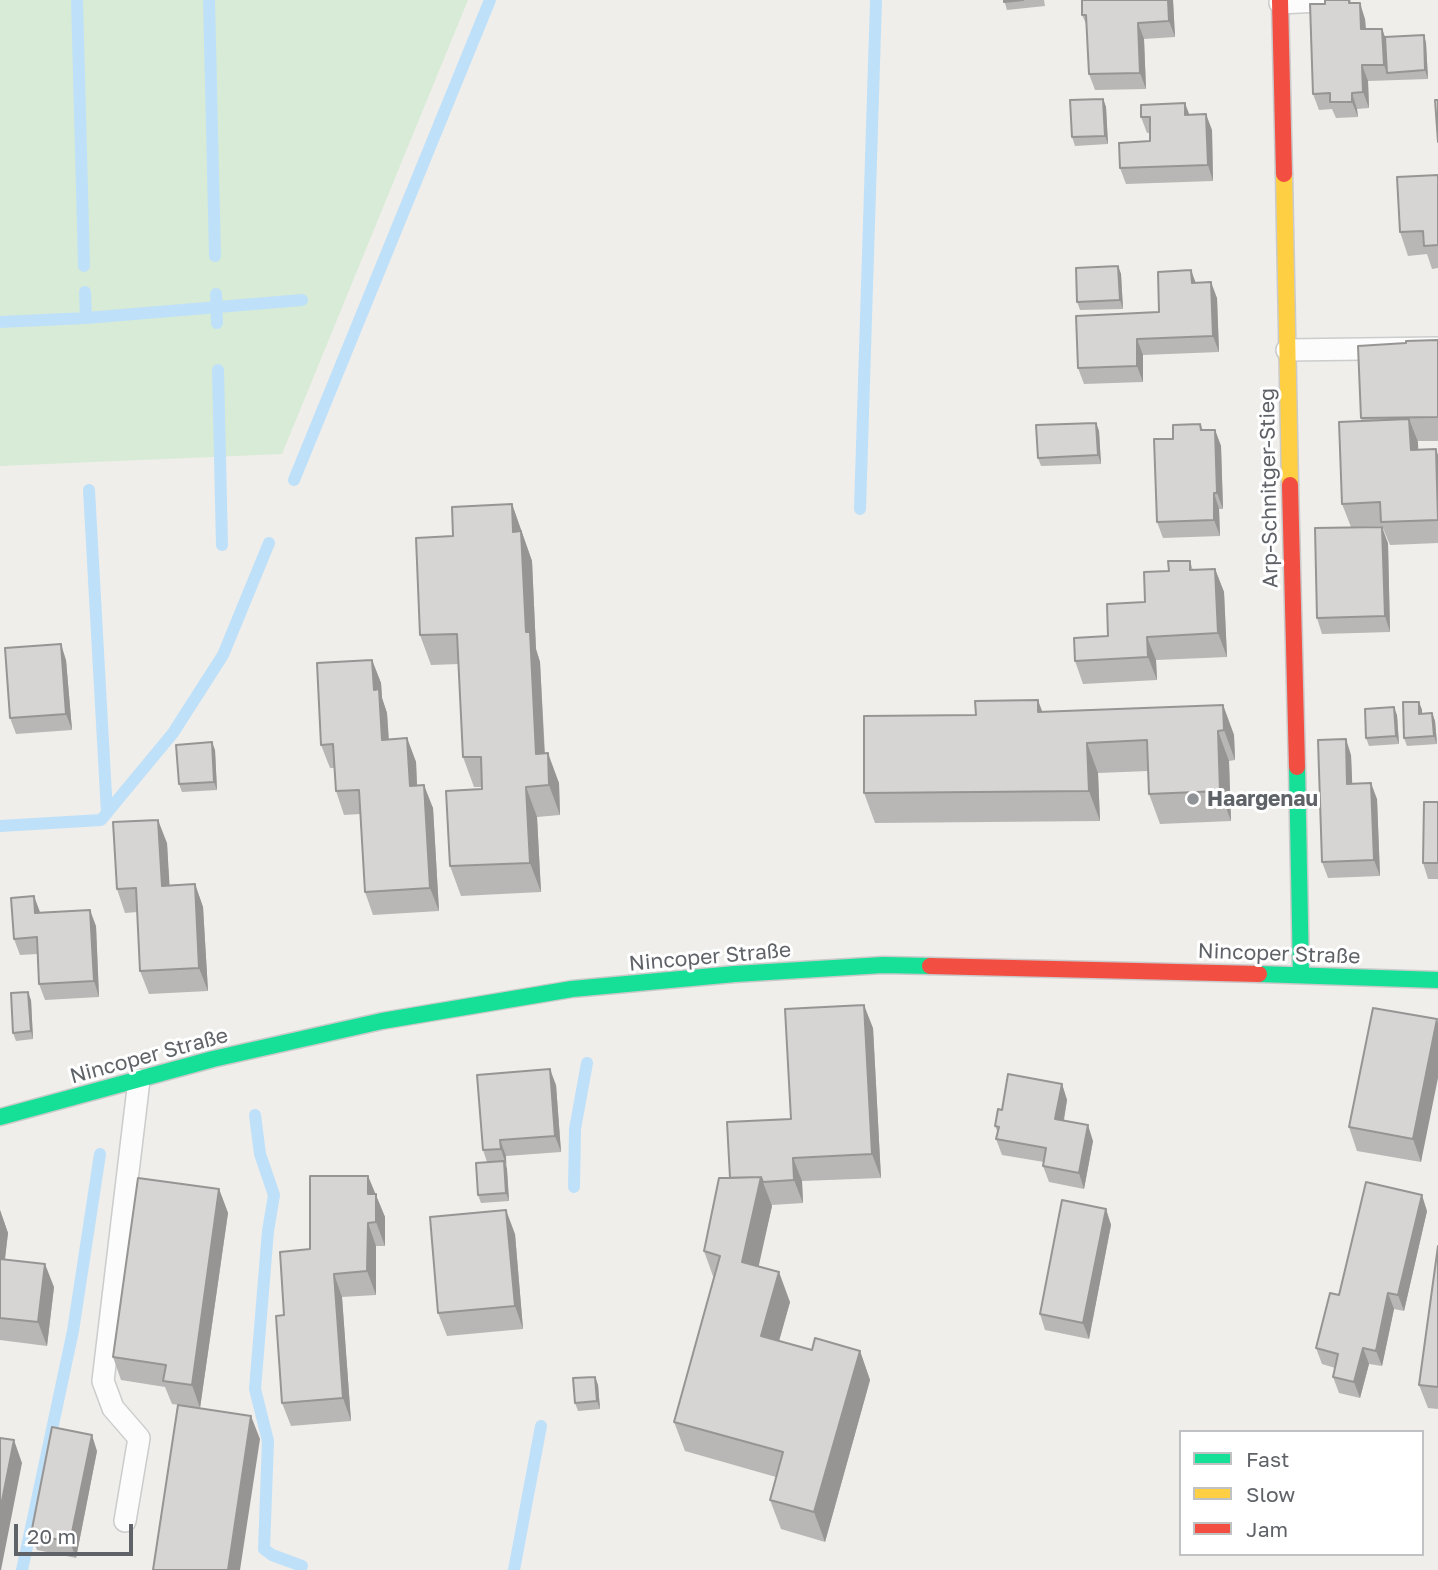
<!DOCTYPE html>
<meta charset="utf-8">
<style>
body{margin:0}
#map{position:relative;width:1438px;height:1570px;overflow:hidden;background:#efeeea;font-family:"Golos Text",sans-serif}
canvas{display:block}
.legend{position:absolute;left:1179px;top:1430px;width:245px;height:126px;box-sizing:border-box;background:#fff;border:2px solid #bfc1c3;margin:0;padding:9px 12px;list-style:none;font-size:21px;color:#5f6368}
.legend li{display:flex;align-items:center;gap:14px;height:35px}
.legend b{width:35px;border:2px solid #bfc1c3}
.scale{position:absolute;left:14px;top:1524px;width:119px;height:32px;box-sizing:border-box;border:4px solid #5f6368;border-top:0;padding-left:9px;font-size:21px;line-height:24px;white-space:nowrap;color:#5f6368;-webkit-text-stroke:5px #fff;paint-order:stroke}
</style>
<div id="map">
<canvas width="1438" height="1570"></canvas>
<ul class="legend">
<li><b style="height:9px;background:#16e098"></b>Fast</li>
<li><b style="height:9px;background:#ffcf43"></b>Slow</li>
<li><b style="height:9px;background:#f24e42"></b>Jam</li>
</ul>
<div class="scale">20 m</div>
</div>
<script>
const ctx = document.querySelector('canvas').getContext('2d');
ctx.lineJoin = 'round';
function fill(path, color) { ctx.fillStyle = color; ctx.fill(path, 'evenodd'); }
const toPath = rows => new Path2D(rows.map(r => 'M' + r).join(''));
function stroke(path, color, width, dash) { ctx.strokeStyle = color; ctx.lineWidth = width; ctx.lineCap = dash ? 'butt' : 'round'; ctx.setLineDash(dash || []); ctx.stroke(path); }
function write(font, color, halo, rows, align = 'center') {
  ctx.font = font + ' "Golos Text",sans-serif'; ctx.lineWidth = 6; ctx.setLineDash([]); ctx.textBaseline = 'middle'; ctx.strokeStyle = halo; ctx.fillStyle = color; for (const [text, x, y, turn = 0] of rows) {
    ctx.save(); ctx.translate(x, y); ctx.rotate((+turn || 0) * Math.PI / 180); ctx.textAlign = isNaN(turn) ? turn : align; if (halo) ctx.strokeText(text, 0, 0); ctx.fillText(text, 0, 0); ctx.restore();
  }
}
fill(toPath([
 [0,0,468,0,282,454,0,466]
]), '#d8ebd6');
stroke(toPath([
 [77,0,84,266],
 [209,0,215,256],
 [85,292,86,318],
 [216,294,217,323],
 [0,322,86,318,302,300],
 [218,370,222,545],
 [294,480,490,0],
 [89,490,107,813],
 [860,509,876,0],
 [0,826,101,820,173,733,223,655,269,543],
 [255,1115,260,1154,274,1195,268,1231,255,1389,268,1441,264,1549,272,1555,302,1566],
 [574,1187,575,1129,587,1063],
 [22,1570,73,1331,100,1154],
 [514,1570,541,1426]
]), '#bfe0f9', 12);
const lane = toPath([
 [1280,3,1339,0],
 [1287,350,1438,348],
 [125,1521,139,1438,113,1408,103,1381,139,1080]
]);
const fast = toPath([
 [1297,767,1301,975],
 [1259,974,1438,980],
 [0,1117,213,1059,382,1021,572,989,735,974,883,965,930,966]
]);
const slow = toPath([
 [1284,174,1290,485]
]);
const jam = toPath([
 [1280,0,1284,174],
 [1290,485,1297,767],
 [930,966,1259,974]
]);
stroke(lane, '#cbcccc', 24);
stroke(fast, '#cacacb', 19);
stroke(slow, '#cacacb', 19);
stroke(jam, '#cacacb', 19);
stroke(lane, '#fdfcfc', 21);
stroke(fast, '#16e098', 16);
stroke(slow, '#ffcf43', 16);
stroke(jam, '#f24e42', 16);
fill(toPath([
 [1004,0,1044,0,1045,6,1007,10],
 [1173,0,1175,37,1144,39,1146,89,1095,90,1089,74,1087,26,1082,15],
 [1325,0,1350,0,1351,3,1365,19,1366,29,1382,29,1385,37,1424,35,1426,43,1428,79,1368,81,1369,108,1357,109,1358,117,1336,118,1332,109,1319,110,1313,94],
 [1103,99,1106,107,1108,144,1075,146,1072,137],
 [1190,115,1212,130,1213,181,1126,184,1120,168,1150,141,1150,133,1147,133,1141,117],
 [1438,175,1438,268,1432,269,1427,254,1408,256,1400,232],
 [1118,266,1121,274,1123,309,1080,310,1077,302],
 [1196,283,1217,298,1219,352,1143,355,1143,382,1084,384,1078,368,1159,312],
 [1438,340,1438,441,1417,441,1418,450,1438,455,1438,543,1390,545,1382,526,1351,527,1342,504,1362,421,1361,418,1406,343],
 [1096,423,1099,431,1101,464,1041,466,1038,458],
 [1200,424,1203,430,1215,430,1221,446,1223,509,1219,509,1220,536,1163,538,1157,522,1173,439],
 [512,504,532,561,536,649,540,662,545,753,559,783,560,815,537,817,541,892,461,896,450,866,482,789,482,787,474,787,463,757,459,664,431,665,420,635,453,536],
 [1388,543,1390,632,1322,634,1317,618],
 [1190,561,1193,570,1215,569,1224,592,1227,657,1156,660,1157,680,1083,684,1075,661,1108,636,1145,602,1169,571],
 [66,660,72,730,16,734,10,718],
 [372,660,381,683,382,698,387,713,389,739,407,738,416,762,417,785,433,808,439,911,373,915,365,892,360,814,344,815,336,791,334,768,330,768,321,745],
 [1419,702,1422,710,1422,714,1432,713,1435,721,1437,744,1407,746,1404,738],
 [1223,705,1234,735,1235,760,1229,761,1231,821,1160,824,1149,794,1148,771,1098,773,1100,821,875,823,864,793,976,715],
 [1397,715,1399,744,1369,746,1366,738],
 [215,750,217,790,182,792,179,784],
 [1351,755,1352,784,1377,799,1380,876,1328,878,1322,862],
 [1438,802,1438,879,1428,879,1423,863],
 [167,843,169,885,195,884,203,907,208,991,149,994,140,971,137,912,125,913,117,889],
 [40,913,96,926,99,997,45,1000,39,984,37,954,20,955,14,939],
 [31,1000,33,1039,16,1041,13,1033],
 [1438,1023,1421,1162,1357,1151,1349,1127],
 [873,1028,881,1178,802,1181,803,1203,772,1205,772,1206,758,1266,790,1302,779,1341,812,1350,860,1351,870,1380,825,1542,781,1529,770,1500,776,1477,685,1451,674,1422,714,1279,704,1251,730,1178,791,1119],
 [1062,1084,1067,1100,1064,1121,1093,1141,1084,1189,1049,1182,1043,1166,1044,1162,1002,1155,996,1139,998,1133,995,1126,1002,1110],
 [556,1085,561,1152,506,1156,509,1201,481,1203,478,1195,487,1162,483,1150],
 [368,1176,385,1217,385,1246,376,1246,376,1295,342,1297,351,1421,291,1426,282,1403,284,1315,310,1249],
 [219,1189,228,1213,200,1408,172,1404,165,1387,121,1380,113,1357],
 [1106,1209,1111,1225,1089,1339,1045,1330,1040,1314],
 [0,1210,8,1233,5,1260,54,1287,47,1346,0,1340],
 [1427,1211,1404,1311,1394,1309,1382,1366,1369,1364,1360,1398,1339,1393,1333,1377,1335,1368,1322,1364,1316,1348,1339,1295],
 [515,1234,523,1329,447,1336,438,1313],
 [1438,1246,1438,1409,1428,1408,1419,1385],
 [595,1377,598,1385,600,1409,578,1411,575,1403],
 [97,1451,76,1558,37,1550,31,1534]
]), '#b8b7b5');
fill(toPath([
 [1168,0,1173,0,1175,37,1169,21],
 [1360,3,1365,19,1367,45,1361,29],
 [1138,23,1144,39,1146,89,1140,73],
 [1382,29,1388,45,1387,73,1384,65],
 [1424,35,1426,43,1428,79,1425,70],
 [1362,65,1368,81,1369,108,1363,92],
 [1352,93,1357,109,1358,117,1352,102],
 [1103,99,1106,107,1108,144,1105,136],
 [1185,103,1191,119,1185,115],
 [1206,114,1212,130,1213,181,1208,165],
 [1118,266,1121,274,1123,309,1120,300],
 [1191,270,1197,286,1192,283],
 [1211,282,1217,298,1219,352,1213,336],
 [1137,339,1143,355,1143,382,1137,366],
 [1409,419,1418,442,1419,473,1411,450],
 [1096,423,1099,431,1101,464,1098,455],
 [1215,430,1221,446,1223,509,1217,493],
 [1436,449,1438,455,1438,497],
 [1214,493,1219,509,1220,536,1214,520],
 [512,504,532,561,536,649,540,662,546,784,536,754,513,532],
 [1382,527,1388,543,1390,632,1385,616],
 [1215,569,1224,592,1227,657,1218,633],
 [1147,637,1156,660,1157,680,1148,657],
 [61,644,66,660,72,730,66,714],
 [372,660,381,683,382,698,387,713,390,763,382,740,374,690],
 [1038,700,1049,730,1038,712],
 [1419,702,1422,710,1422,722,1419,714],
 [1223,705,1234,735,1235,760,1224,730],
 [1394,707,1397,715,1399,744,1396,736],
 [1432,713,1435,721,1437,744,1434,736],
 [1218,731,1229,761,1231,821,1220,791],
 [407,738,416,762,418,809,410,786],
 [1346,739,1351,755,1353,800,1347,784],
 [212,742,215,750,217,790,214,782],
 [1087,743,1098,773,1100,821,1089,791],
 [548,753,559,783,560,815,549,785],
 [1371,783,1377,799,1380,876,1374,860],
 [424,785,433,808,439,911,430,888],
 [526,787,537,817,541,892,530,863],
 [158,820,167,843,171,909,162,886],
 [195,884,203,907,208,991,199,968],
 [34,896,40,912,35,913],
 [90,910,96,926,99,997,94,981],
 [28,992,31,1000,33,1039,31,1031],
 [864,1005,873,1028,881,1178,872,1154],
 [1437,1019,1438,1023,1438,1078,1421,1162,1413,1139],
 [550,1069,556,1085,561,1152,555,1136],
 [1062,1084,1067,1100,1061,1135,1055,1119],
 [1088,1125,1093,1141,1084,1189,1079,1173],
 [500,1140,506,1156,506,1165,501,1149],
 [793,1158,802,1181,803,1203,794,1180],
 [504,1161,507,1169,509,1201,506,1193],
 [368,1176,385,1217,385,1246,376,1222,368,1194],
 [761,1177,772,1206,753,1292,742,1262],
 [219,1189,228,1213,200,1408,192,1385],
 [1422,1195,1427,1211,1404,1311,1398,1295],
 [1106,1209,1111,1225,1089,1339,1083,1323],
 [0,1210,8,1233,2,1282,0,1275],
 [506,1210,515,1234,523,1329,515,1306],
 [368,1223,376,1246,376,1295,367,1271],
 [45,1264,54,1287,47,1346,38,1322],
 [779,1272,790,1302,772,1366,761,1336],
 [334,1274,342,1297,351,1421,343,1398],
 [1388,1293,1394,1309,1382,1366,1376,1351],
 [1363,1348,1369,1364,1360,1398,1354,1382],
 [860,1351,870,1380,825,1542,814,1512],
 [595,1377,598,1385,600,1409,597,1401],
 [251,1416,260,1439,240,1570,228,1570],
 [92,1435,97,1451,76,1558,70,1542],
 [14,1440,22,1463,1,1570,0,1570,0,1511]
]), '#969594');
const building = toPath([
 [1004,0,1023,0,1004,2,1004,0],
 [1082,0,1168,0,1169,21,1138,23,1140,73,1089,74,1086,15,1082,15,1082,0],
 [1325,0,1349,0,1349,3,1360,3,1361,29,1382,29,1384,65,1362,65,1363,92,1352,93,1352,102,1330,102,1330,93,1313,94,1310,4,1325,4,1325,0],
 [1424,35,1425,70,1387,73,1385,37,1424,35],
 [1103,99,1105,136,1072,137,1070,100,1103,99],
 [1435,100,1438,100,1438,142,1435,100],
 [1185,103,1185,115,1206,114,1208,165,1120,168,1119,143,1150,141,1150,117,1141,117,1141,105,1185,103],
 [1438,175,1438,245,1424,246,1423,231,1400,232,1397,177,1438,175],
 [1118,266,1120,300,1077,302,1076,268,1118,266],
 [1191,270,1192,283,1211,282,1213,336,1137,339,1137,366,1078,368,1076,316,1159,312,1158,272,1191,270],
 [1438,340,1438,417,1361,418,1358,346,1406,343,1406,341,1438,340],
 [1409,419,1411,450,1436,449,1438,520,1381,522,1380,502,1342,504,1339,422,1409,419],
 [1096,423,1098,455,1038,458,1036,425,1096,423],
 [1200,424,1201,430,1215,430,1217,493,1214,493,1214,520,1157,522,1154,439,1173,439,1173,425,1200,424],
 [512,504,513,532,521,531,526,632,530,632,536,754,548,753,549,785,526,787,530,863,450,866,446,791,482,789,481,757,463,757,457,634,420,635,416,538,453,536,452,507,512,504],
 [1382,527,1385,616,1317,618,1315,528,1382,527],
 [1168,561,1190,561,1190,570,1215,569,1218,633,1147,637,1148,657,1075,661,1074,638,1108,636,1107,604,1145,602,1144,572,1169,571,1168,561],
 [61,644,66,714,10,718,5,648,61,644],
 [372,660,374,690,379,689,382,740,407,738,410,786,424,785,430,888,365,892,359,790,336,791,333,744,321,745,317,663,372,660],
 [1038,700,1038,712,1223,705,1224,730,1218,731,1220,791,1149,794,1147,740,1087,743,1089,791,864,793,864,716,976,715,975,701,1038,700],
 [1403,702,1419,702,1419,714,1432,713,1434,736,1404,738,1403,702],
 [1394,707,1396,736,1366,738,1365,709,1394,707],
 [1346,739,1347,784,1371,783,1374,860,1322,862,1318,740,1346,739],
 [212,742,214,782,179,784,176,745,212,742],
 [1424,802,1438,802,1438,863,1423,863,1424,802],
 [158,820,162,886,195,884,199,968,140,971,136,888,117,889,113,822,158,820],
 [34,896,35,913,90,910,94,981,39,984,37,937,14,939,11,898,34,896],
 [28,992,31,1031,13,1033,11,993,28,992],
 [864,1005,872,1154,793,1158,794,1180,763,1182,761,1177,730,1178,727,1122,791,1119,785,1009,864,1005],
 [1373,1008,1437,1019,1413,1139,1349,1127,1373,1008],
 [550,1069,555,1136,500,1140,501,1149,483,1150,477,1075,550,1069],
 [1008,1074,1062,1084,1055,1119,1088,1125,1079,1173,1043,1166,1046,1148,996,1139,999,1127,995,1126,998,1109,1002,1110,1008,1074],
 [504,1161,506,1193,478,1195,476,1163,504,1161],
 [310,1176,368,1176,368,1194,376,1194,376,1222,368,1223,367,1271,334,1274,343,1398,282,1403,276,1316,284,1315,280,1252,310,1249,310,1176],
 [761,1177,742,1262,779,1272,761,1336,812,1350,815,1338,860,1351,814,1512,770,1500,783,1452,674,1422,720,1256,704,1251,719,1178,761,1177],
 [138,1178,219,1189,192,1385,163,1381,166,1365,113,1357,138,1178],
 [1366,1182,1422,1195,1398,1295,1388,1293,1376,1351,1363,1348,1354,1382,1333,1377,1338,1354,1316,1348,1330,1293,1339,1295,1366,1182],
 [1062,1200,1106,1209,1083,1323,1040,1314,1062,1200],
 [506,1210,515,1306,438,1313,430,1217,506,1210],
 [1438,1246,1438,1387,1419,1385,1438,1246],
 [0,1259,45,1264,38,1322,0,1318,0,1259],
 [595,1377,597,1401,575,1403,573,1378,595,1377],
 [178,1405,251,1416,228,1570,153,1570,178,1405],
 [52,1427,92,1435,70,1542,31,1534,52,1427],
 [0,1438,14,1440,0,1511,0,1438]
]);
fill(building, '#d6d5d3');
stroke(building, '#969594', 2);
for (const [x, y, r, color] of [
 [1193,799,7,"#919496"]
]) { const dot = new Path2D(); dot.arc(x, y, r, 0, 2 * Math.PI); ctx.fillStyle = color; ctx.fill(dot); stroke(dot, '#fff', 2.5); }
write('21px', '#5f6368', '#fff', [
 ["Arp-Schnitger-Stieg",1269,488,-91],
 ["Nincoper Straße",1279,954,2],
 ["Nincoper Straße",710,957,-5],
 ["Nincoper Straße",149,1056,-15]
]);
write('bold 21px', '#5f6368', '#fff', [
 ["Haargenau",1207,799]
], 'left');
</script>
